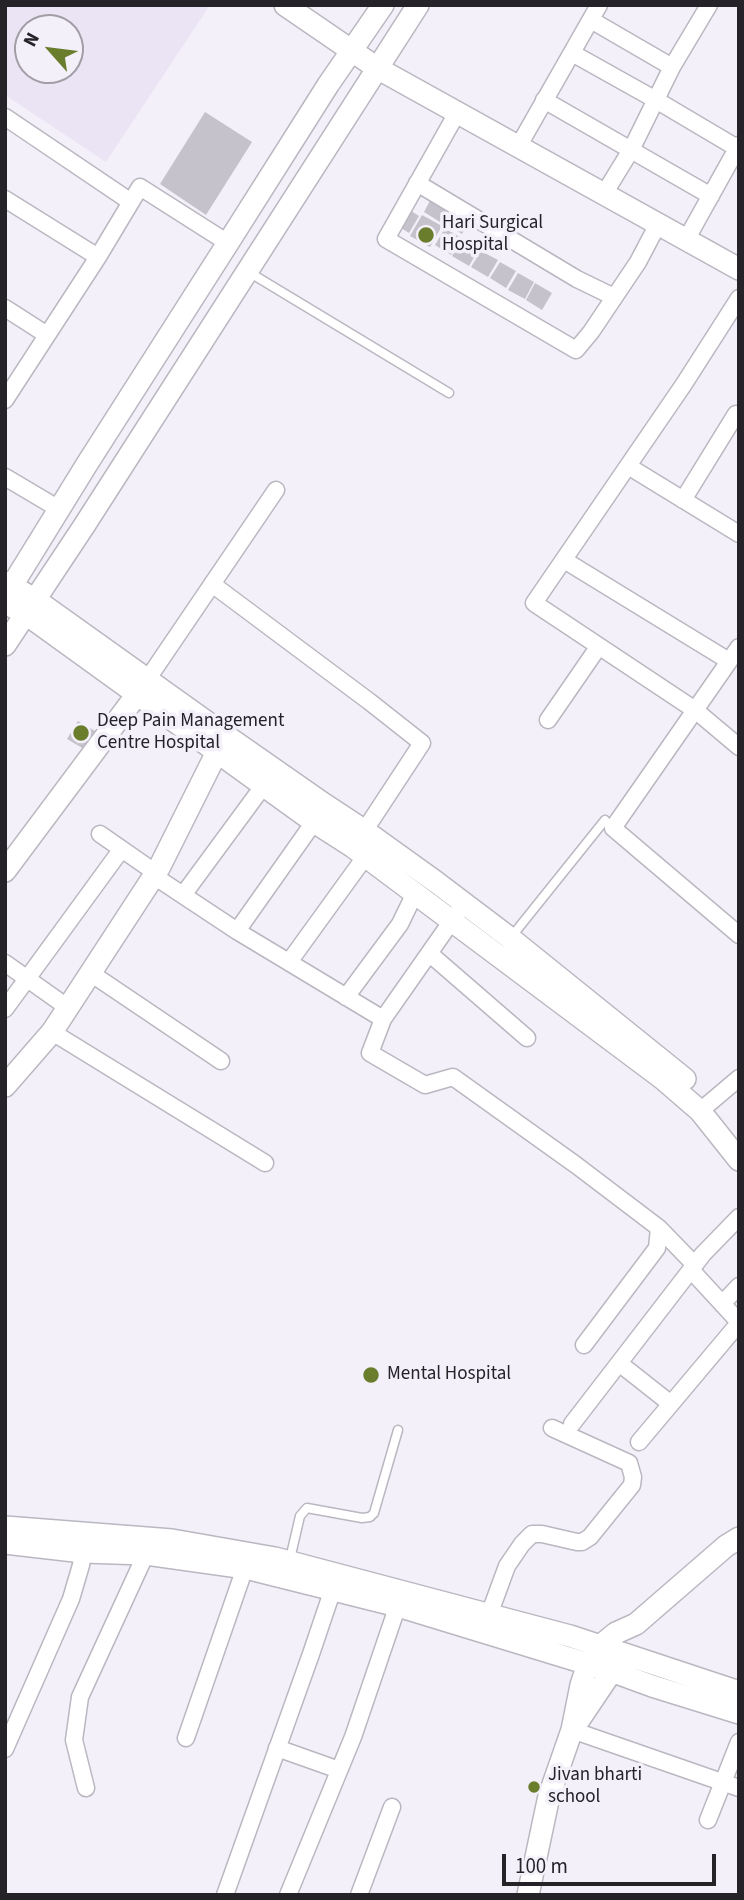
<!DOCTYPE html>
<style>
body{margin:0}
#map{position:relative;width:744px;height:1900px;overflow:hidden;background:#f3f0fa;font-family:"Source Sans 3",sans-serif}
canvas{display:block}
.frame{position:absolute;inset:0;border:7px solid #252327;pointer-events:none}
.north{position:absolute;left:14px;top:14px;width:70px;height:70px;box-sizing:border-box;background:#f3f0fa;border:2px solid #a19ea6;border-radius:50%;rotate:298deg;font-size:19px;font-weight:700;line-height:28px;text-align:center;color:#252327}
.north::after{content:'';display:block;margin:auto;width:24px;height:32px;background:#6a7d2d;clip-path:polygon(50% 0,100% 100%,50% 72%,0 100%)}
.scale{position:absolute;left:502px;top:1854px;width:214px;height:32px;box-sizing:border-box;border:4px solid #252327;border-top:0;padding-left:9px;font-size:21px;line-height:24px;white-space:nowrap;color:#252327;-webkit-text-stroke:5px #f3f0fa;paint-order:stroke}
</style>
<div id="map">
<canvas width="744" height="1900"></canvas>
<div class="frame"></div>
<div class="north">N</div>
<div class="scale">100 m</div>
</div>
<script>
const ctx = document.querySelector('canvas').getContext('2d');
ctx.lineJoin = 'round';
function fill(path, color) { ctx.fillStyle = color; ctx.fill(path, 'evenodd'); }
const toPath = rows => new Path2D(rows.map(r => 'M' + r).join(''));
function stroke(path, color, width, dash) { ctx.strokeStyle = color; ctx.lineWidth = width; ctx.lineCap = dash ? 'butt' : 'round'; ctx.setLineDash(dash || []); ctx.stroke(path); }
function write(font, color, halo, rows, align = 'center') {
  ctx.font = font + ' "Source Sans 3",sans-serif'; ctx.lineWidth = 7; ctx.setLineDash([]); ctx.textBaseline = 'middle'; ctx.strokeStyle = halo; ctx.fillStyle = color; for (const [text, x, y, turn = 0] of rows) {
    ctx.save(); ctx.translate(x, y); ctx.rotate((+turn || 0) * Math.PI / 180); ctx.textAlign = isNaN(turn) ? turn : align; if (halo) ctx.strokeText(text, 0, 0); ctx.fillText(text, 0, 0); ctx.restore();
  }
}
fill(toPath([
 [5,5,210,5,106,162,5,95],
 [28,28,70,28,70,70,28,70]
]), '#eae4f5');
fill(toPath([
 [205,112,252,142,206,215,160,184],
 [433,195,450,205,440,222,424,212],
 [403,206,419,216,409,233,393,223],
 [456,207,472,217,462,234,446,224],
 [422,215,442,226,430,247,410,236],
 [445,228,461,238,451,255,435,245],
 [462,239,479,249,469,266,452,256],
 [481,251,498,260,488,277,471,267],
 [500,262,516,271,506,288,490,278],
 [518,273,534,282,525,299,508,290],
 [535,283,552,293,542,310,526,300],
 [78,721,95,731,84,749,67,739]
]), '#c5c2cb');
const lane = toPath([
 [247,271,449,393],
 [512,936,605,820,613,828],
 [290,1559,300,1516,307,1508,362,1518,370,1517,374,1513,398,1430]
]);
const street = toPath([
 [591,20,672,67,709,5],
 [572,53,656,100,737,148],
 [544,100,711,196],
 [457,113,386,239,576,350,591,332,638,262,658,224],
 [5,117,131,202],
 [518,147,599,5],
 [417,183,577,279,614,297],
 [604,194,631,150,672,67],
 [5,199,98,257],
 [686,240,739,145],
 [739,298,684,384,534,603,695,710,739,747],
 [5,308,47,335],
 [5,400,98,257,140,187,228,243],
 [628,466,739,534],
 [5,477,59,509],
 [683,500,736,414],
 [564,560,729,661],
 [212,584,370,702,422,743,359,839],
 [739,647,613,828,739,935],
 [147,680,276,490],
 [548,720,599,646],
 [100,834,156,873],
 [154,876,237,931,383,1019,370,1053,425,1085,453,1077,576,1165,659,1228,657,1248,584,1345],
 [183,895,264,785],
 [237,931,314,822],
 [430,954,527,1038],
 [289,962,365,857],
 [5,963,67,1007],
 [89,972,221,1061],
 [346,997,400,924,415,893],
 [5,1009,121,850],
 [383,1019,458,912],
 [52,1032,265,1163],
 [700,1111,739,1078],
 [659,1228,695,1265],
 [691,1270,739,1322],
 [722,1304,739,1286],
 [619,1363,671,1404],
 [572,1424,703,1254,739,1217],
 [639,1442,739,1323],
 [489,1615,507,1566,522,1544,532,1534,542,1534,577,1542,582,1542,590,1537,632,1485,633,1477,629,1463,552,1428],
 [572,1730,739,1788],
 [186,1738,248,1559],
 [277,1748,339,1770],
 [5,1749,71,1599,81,1565,85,1543],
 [86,1788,74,1740,80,1697,149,1547],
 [708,1820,739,1742],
 [225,1895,311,1654,336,1580],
 [288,1895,353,1737,401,1596],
 [359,1895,392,1807]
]);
const secondary = toPath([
 [285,5,377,68,739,269],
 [5,582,36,600,225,735,324,804,365,831,436,882,510,938,685,1079],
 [5,597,87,464,228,243,328,85,383,5],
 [5,603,26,614,314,822,353,847,663,1079,700,1111,739,1160],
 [5,645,84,526,418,5],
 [5,871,144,685],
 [5,1086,52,1032,159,868,223,740],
 [5,1527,172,1540,275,1558,570,1636,739,1692],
 [5,1543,83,1552,146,1554,246,1568,398,1606,611,1671,652,1686,739,1713],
 [579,1720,618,1662],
 [528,1895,549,1796,572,1730,581,1685,588,1664,600,1646,616,1633,636,1624,726,1546,739,1538]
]);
stroke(lane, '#bbb7c1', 11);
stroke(street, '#bbb7c1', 19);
stroke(secondary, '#bbb7c1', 24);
stroke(lane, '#fff', 8);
stroke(street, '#fff', 16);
stroke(secondary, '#fff', 21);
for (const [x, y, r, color] of [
 [426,235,9,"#6a7d2d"],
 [81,733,9,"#6a7d2d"],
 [371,1375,9,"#6a7d2d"],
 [534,1787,7,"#6a7d2d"]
]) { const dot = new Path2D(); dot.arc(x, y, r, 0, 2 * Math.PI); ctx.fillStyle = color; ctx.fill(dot); stroke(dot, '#f3f0fa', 2.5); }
write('19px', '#252327', '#f3f0fa', [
 ["Hari Surgical",442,224],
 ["Hospital",442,246],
 ["Deep Pain Management",97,722],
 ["Centre Hospital",97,744],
 ["Mental Hospital",387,1375],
 ["Jivan bharti",548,1776],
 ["school",548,1798]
], 'left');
</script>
